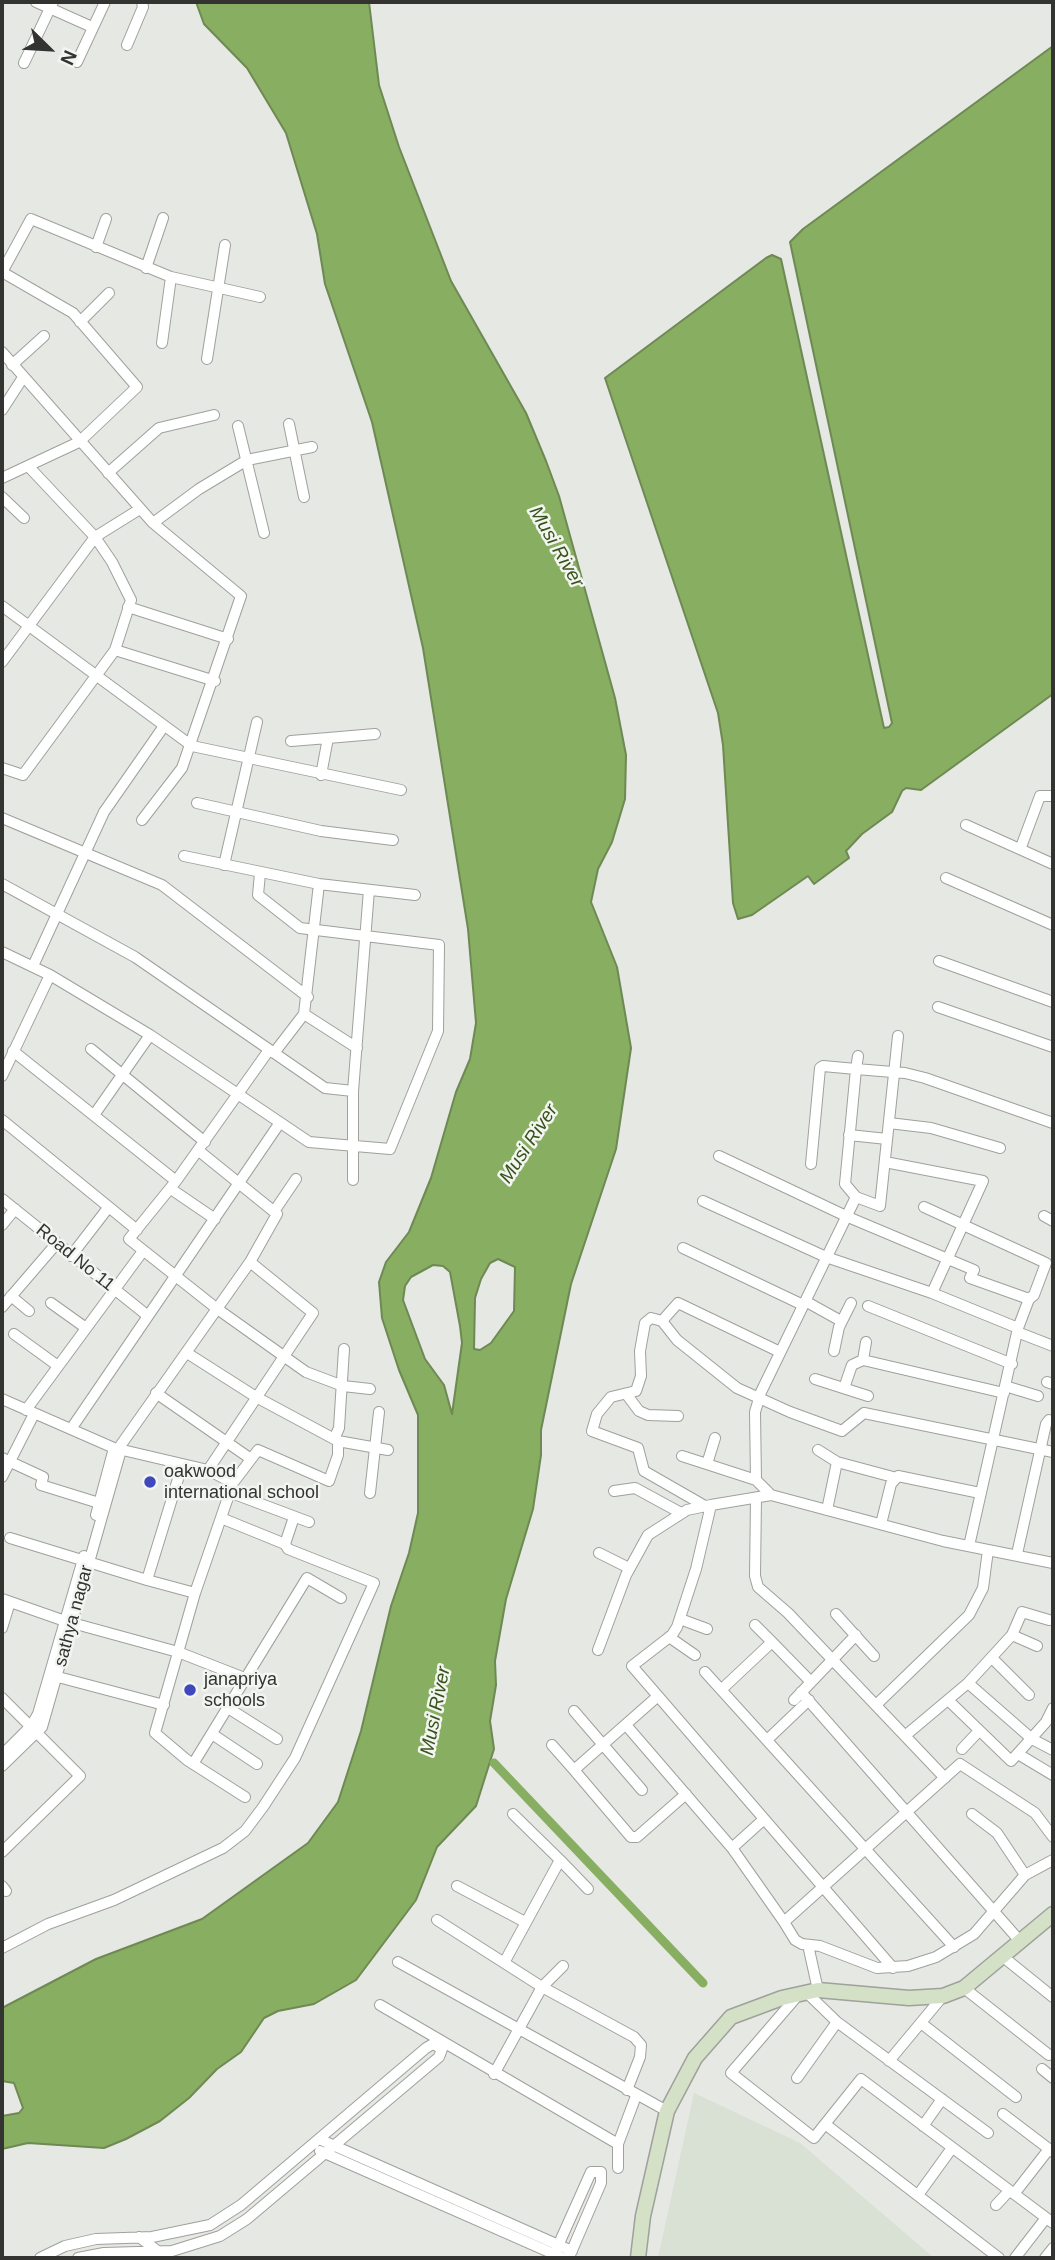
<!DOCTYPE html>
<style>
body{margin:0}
#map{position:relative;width:1055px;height:2260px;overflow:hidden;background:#e5e8e3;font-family:Helvetica,sans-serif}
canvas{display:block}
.frame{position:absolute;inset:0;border:4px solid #333432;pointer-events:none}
.north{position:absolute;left:14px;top:14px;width:70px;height:70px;-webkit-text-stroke:5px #f2f5f0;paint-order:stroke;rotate:114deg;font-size:19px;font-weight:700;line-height:28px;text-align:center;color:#333432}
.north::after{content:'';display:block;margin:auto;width:24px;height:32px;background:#333432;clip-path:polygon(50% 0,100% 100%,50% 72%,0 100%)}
</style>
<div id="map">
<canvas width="1055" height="2260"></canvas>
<div class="frame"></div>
<div class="north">N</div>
</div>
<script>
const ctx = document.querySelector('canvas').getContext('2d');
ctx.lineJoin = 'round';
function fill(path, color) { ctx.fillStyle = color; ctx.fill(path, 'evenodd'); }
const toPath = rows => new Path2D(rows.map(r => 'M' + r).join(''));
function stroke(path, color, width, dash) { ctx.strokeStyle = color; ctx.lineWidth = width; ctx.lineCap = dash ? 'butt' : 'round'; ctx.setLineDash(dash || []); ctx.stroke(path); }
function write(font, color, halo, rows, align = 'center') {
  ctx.font = font + ' Helvetica,sans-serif'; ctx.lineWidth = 5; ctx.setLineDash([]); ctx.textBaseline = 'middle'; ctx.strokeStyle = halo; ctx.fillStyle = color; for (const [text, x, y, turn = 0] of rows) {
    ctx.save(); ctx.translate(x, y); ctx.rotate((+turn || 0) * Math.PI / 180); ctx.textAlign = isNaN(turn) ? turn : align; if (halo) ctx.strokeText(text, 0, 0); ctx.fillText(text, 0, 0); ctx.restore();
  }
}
fill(toPath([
 [694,2093,800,2143,934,2258,658,2258]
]), '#d9e0d4');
const water = toPath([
 [196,2,369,2,379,85,399,147,451,281,526,413,546,461,559,496,615,698,626,755,625,799,612,842,598,869,591,902,617,967,631,1048,616,1149,571,1284,541,1430,541,1455,533,1509,506,1599,495,1661,496,1685,490,1721,494,1749,476,1806,437,1847,416,1900,356,1980,314,2004,278,2011,264,2018,241,2052,217,2069,189,2098,160,2121,126,2139,104,2148,28,2143,2,2149,2,2116,19,2113,23,2108,14,2083,2,2081,2,2008,96,1959,202,1919,308,1843,338,1802,361,1731,391,1606,409,1553,418,1513,418,1415,399,1370,382,1318,379,1282,386,1262,409,1232,431,1178,456,1092,470,1059,476,1023,468,929,423,648,372,422,325,284,317,234,286,133,247,68,204,24,196,2],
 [498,1259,515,1267,514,1311,491,1343,480,1350,474,1349,475,1298,481,1279,490,1263,498,1259],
 [433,1265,443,1266,450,1272,460,1326,462,1343,452,1414,444,1385,425,1359,403,1300,405,1286,411,1277,433,1265],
 [1053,46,1053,694,921,790,906,788,902,791,892,812,862,834,846,851,849,858,814,884,808,876,752,915,738,919,733,903,723,745,718,713,605,378,766,258,772,255,781,259,884,728,889,727,892,723,790,242,803,229,1053,46]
]);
fill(water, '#88ae61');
stroke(water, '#6e8953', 2);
stroke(toPath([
 [494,1763,703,1983]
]), '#88ae61', 9);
const street = toPath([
 [36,2,92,27],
 [127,45,143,7,142,2],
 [77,62,105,2],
 [24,63,53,2],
 [96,247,106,219],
 [146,268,163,218],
 [2,272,31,219,171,277,260,297],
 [80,322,109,293],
 [162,343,171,277],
 [2,352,153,523,241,596,182,768,142,820],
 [207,359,225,245],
 [12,365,44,336],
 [2,410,22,379],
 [289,424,304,497],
 [238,426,264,533],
 [108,473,159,428,214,415],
 [2,478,79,442,137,387,73,313,2,272],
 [2,497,24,518],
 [153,523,199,489,247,460,312,447],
 [2,606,192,746,401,790],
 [128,607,228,639],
 [115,650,215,681],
 [2,662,95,537,140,509],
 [291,741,328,738],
 [2,768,23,775,115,650,131,600,112,562,95,537,29,467],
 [321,775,328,738,375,734],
 [197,803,321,831,393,840],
 [2,818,162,885,308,997],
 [966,825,1053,864],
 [1021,847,1040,796,1053,796],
 [184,856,319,884,415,895],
 [224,865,257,722],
 [946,878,1053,925],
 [2,884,135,957,325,1088,353,1091],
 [2,952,50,975,150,1035,309,1142,390,1149,438,1031,439,945,300,928,258,895,260,873],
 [939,961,1053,1002],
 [33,966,104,812,164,726],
 [938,1007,1053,1047],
 [304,1014,357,1048],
 [91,1049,205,1142],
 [269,1050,176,1181,129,1239,216,1308,306,1372,343,1386,370,1389],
 [13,1051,176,1181],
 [274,1053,304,1014,319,884],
 [2,1076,50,975],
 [94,1115,150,1035],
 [2,1120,137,1230],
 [889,1123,931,1128,1000,1148],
 [849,1135,887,1139],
 [719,1156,848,1217,974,1270,970,1278,1029,1299,1018,1328,969,1546],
 [811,1164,820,1068,823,1066,856,1069,858,1056],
 [353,1180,353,1091,369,890],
 [171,1189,215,1219],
 [856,1197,880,1206,898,1036],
 [2,1199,148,1316],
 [703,1201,826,1257,932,1293,983,1181,885,1162],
 [924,1207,1046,1263,1034,1295,1029,1299],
 [275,1210,296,1179],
 [1044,1216,1053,1221],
 [2,1225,15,1209],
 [683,1248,803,1305],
 [71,1256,108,1208],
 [932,1293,1018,1328],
 [11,1296,29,1311],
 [805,1301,841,1321],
 [51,1303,86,1328],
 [868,1306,1012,1364],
 [2,1307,57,1243],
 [662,1321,678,1303,780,1352],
 [1017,1332,1053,1346],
 [14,1334,58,1366],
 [834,1351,839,1327,851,1303],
 [187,1353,256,1397,338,1441,388,1450],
 [863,1360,1004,1393],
 [815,1379,868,1396],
 [1047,1382,1053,1384],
 [1005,1386,1038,1396],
 [844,1388,852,1365,863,1360,866,1342],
 [156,1393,251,1459],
 [627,1395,639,1411,648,1415,678,1416],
 [2,1399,114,1448,208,1470,233,1483],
 [26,1410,143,1251],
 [71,1429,279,1124],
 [335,1437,339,1428,344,1349],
 [118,1449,250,1262,277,1214,199,1151],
 [818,1450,837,1462,893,1477],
 [682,1456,756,1480],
 [2,1458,43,1477,41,1485,99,1503],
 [707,1464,715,1438],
 [208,1470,313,1313,250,1262],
 [2,1477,34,1414],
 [614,1491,635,1488,681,1513],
 [229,1492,309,1522],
 [370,1493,379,1412],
 [771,1495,756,1480,755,1412,761,1392,856,1197,845,1184,856,1069,905,1073,925,1078,1053,1123],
 [756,1498,755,1576,758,1587,788,1613,945,1778],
 [711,1505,696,1569,677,1627,672,1635,632,1666,893,1968],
 [705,1506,644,1471,638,1448,592,1431,597,1414,611,1397,636,1391,641,1376,640,1351,645,1323,651,1318,662,1321,677,1340,737,1388,790,1412,842,1431,864,1413,1053,1452],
 [827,1510,837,1462],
 [96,1515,114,1448],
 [221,1518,285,1544],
 [881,1524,891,1484,898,1476,980,1493],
 [10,1538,147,1580,182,1466],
 [599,1553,629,1568],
 [1017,1554,1046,1424,1049,1420,1053,1421],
 [147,1580,195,1593],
 [2,1599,65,1621,178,1652,247,1679],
 [836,1614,874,1656],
 [680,1619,707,1629],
 [2,1628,10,1602],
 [1012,1635,1022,1612,1049,1620],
 [669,1637,695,1655],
 [772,1642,811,1682],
 [598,1650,626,1575,648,1535,687,1510,711,1505,771,1495,943,1541,1053,1563],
 [993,1659,1029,1695],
 [705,1672,954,1947],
 [58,1677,164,1705],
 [968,1683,1032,1739,1053,1750],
 [722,1689,772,1642,755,1625],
 [801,1692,1019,1940],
 [658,1696,574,1770,631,1837,637,1837,686,1794],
 [2,1698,80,1776,2,1852],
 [794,1700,856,1635],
 [948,1700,1011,1761,1046,1722,1053,1708],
 [876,1705,969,1615,983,1588,988,1550],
 [228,1708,277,1739],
 [574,1711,642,1790],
 [626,1725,732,1848,784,1922,960,1764,1035,1813,1053,1837],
 [212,1734,257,1764],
 [906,1735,968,1683,1012,1635,1037,1646],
 [768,1739,809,1700],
 [552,1745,574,1770],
 [962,1749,978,1732],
 [1018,1754,1053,1775],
 [2,1755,31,1726,38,1714,84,1556],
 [193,1764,307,1578,341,1598],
 [2,1766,42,1727,121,1450],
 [245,1797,187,1760,155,1733,195,1593,233,1483,258,1450,329,1481,338,1455,338,1441],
 [972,1814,997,1833,1025,1875],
 [732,1848,763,1820],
 [560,1860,588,1889],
 [2,1886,6,1891],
 [457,1886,525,1922],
 [437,1920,542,1987,494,2074],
 [784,1922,795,1940,802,1944,820,1946,877,1968,908,1966,936,1957,974,1934,1025,1875,1053,1860],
 [808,1945,818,1990],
 [2,1948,48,1924,114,1900,223,1848,245,1831,263,1807,295,1758,374,1583,288,1549,285,1544,294,1517],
 [1002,1956,1053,1997],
 [505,1961,560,1860,513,1814],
 [398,1962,667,2111],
 [563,1966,542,1987,634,2037,641,2045,640,2057,627,2090],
 [964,1988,1049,2055],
 [806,1992,837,2022,988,2133],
 [799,1994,731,2073,814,2138,825,2124],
 [380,2005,618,2144],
 [921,2023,1016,2097],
 [889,2061,943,1996],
 [1042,2069,1053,2078],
 [797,2078,837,2022],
 [1003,2114,1053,2152],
 [923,2126,942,2099],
 [319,2139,572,2251],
 [320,2151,563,2258],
 [618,2168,618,2144,636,2096],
 [1014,2194,1049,2149],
 [918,2195,952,2148],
 [996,2205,1009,2191],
 [139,2237,167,2258],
 [557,2248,591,2172,601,2172,601,2183,570,2255],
 [40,2258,65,2246,96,2239,152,2237,210,2225,241,2205,426,2048,433,2044,442,2049,439,2057,247,2219,220,2236,172,2251,104,2253,78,2258],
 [999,2258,825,2124,861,2079,1053,2223],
 [1015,2258,1046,2218],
 [1045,2258,1053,2248]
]);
const secondary = toPath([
 [638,2258,643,2216,667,2111,695,2058,731,2017,782,1998,818,1990,909,1998,943,1996,964,1988,1053,1914]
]);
stroke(street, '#9ea19c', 12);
stroke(secondary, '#9ea19c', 17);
stroke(street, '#fff', 10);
stroke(secondary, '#d4e1c6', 14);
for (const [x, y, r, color] of [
 [150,1482,7,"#3f49bd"],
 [190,1690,7,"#3f49bd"]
]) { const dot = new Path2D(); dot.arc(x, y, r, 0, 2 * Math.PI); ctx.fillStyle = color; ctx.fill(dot); stroke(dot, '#f2f5f0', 2.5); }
write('18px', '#333432', '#f2f5f0', [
 ["Road No 11",75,1258,39],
 ["sathya nagar",74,1616,-75]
]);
write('18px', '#333432', '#f2f5f0', [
 ["oakwood",164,1472],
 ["international school",164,1493],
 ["janapriya",204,1680],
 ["schools",204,1701]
], 'left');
write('italic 19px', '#38521b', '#f2f5f0', [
 ["Musi River",556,547,60],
 ["Musi River",529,1144,-57],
 ["Musi River",436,1711,-79]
]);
</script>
